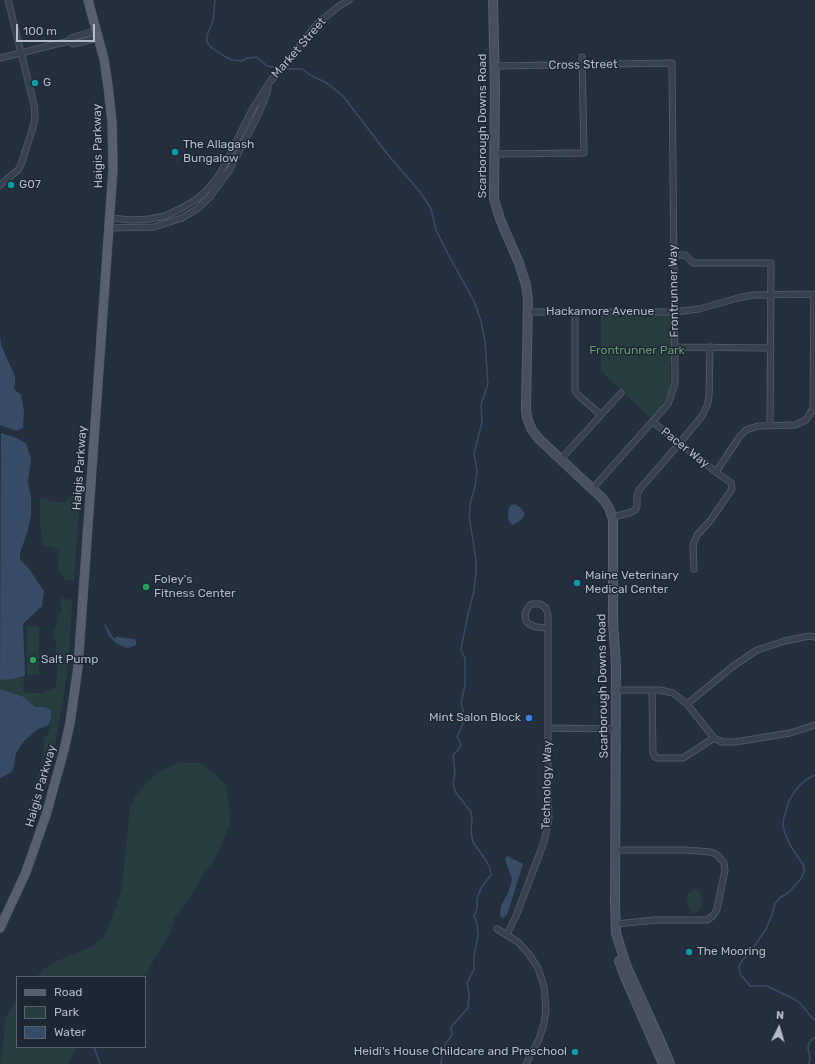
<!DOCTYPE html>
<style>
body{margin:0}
#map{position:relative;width:815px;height:1064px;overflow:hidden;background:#242f3e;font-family:Rubik,sans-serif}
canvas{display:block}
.legend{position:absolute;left:16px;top:976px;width:130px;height:72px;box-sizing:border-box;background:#1d2633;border:1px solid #59626f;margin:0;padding:5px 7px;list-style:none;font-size:12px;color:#b4bcc9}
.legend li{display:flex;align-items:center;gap:8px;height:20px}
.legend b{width:20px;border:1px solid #59626f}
.north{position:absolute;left:759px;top:1008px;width:40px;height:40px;-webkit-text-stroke:3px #1d2633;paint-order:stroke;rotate:5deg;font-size:11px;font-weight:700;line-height:16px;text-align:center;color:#b4bcc9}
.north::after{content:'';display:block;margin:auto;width:14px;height:18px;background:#b4bcc9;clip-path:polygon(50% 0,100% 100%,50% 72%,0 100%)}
.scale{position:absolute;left:16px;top:24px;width:79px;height:18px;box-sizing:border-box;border:2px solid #b4bcc9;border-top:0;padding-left:5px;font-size:12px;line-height:14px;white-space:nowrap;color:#b4bcc9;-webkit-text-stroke:3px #1d2633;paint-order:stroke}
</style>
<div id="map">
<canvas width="815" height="1064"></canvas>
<ul class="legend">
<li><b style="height:5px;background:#56606e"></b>Road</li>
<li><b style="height:11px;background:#263c3f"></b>Park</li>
<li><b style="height:11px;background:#394c67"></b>Water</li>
</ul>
<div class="north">N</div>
<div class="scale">100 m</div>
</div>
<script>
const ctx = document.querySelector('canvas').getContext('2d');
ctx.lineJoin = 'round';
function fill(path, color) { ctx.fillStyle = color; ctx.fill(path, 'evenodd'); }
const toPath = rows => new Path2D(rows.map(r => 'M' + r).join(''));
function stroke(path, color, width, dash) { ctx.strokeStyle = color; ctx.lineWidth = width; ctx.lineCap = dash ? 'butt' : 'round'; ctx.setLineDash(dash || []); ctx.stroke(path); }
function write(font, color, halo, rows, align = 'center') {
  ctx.font = font + ' Rubik,sans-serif'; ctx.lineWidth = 3; ctx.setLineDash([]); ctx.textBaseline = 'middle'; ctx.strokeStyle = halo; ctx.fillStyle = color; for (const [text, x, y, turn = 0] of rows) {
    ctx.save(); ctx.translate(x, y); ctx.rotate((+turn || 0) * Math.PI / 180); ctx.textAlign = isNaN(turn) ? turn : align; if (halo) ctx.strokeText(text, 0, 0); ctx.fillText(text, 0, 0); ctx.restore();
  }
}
fill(toPath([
 [601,314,667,315,671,316,673,320,673,359,670,364,670,388,667,395,658,412,652,419,601,371],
 [78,487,80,497,74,581,65,580,59,571,58,562,59,555,57,549,49,546,43,547,40,521,40,500,44,498,51,501,65,503],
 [63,598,72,600,70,644,65,688,55,744,45,780,43,781,38,778,44,748,44,739,49,733,51,717,44,707,35,707,23,697,0,689,0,680,13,679,24,676,23,691,26,693,43,693,56,687,57,678,57,666,55,661,56,643,53,635,53,629,56,627,58,617,62,611,60,602,61,599],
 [27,626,39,626,39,675,27,675],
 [177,763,201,763,213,772,226,785,229,806,230,824,214,861,202,876,192,894,175,917,169,936,157,954,148,971,143,977,36,977,50,964,91,947,104,938,118,901,122,886,130,808,135,797,147,782,160,771],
 [695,889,700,891,703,907,697,912,694,913,690,911,686,898,688,893],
 [17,998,17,1047,78,1047,67,1064,0,1064,3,1045,5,1018]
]), '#263c3f');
fill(toPath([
 [0,335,1,345,15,376,15,383,14,389,21,395,24,412,23,428,16,431,0,425],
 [1,433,14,437,26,443,31,459,28,482,31,497,31,514,28,530,20,553,20,559,29,569,44,591,42,606,24,623,23,626,25,674,24,676,13,679,0,680],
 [514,504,521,508,525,514,521,520,513,525,510,523,508,517,509,507],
 [104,624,105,624,114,639,117,637,134,639,136,641,136,645,128,648,117,644,109,636],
 [0,689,24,697,35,707,44,707,49,709,51,711,51,717,49,724,47,726,38,729,24,741,16,753,14,766,12,772,0,778],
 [507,856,523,864,508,912,505,917,502,918,500,916,501,906,509,891,512,879,505,859]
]), '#394c67');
stroke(toPath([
 [215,0,213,21,207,35,207,42,212,48,224,56,232,60,242,61,247,58,257,57,267,66,279,68],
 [283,69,302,69,312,76,327,83,343,96,389,156,421,193,431,209,436,230,448,254,474,301,481,321,485,342,488,384,481,404,482,422,474,453,477,471,475,487,471,500,469,515,476,560,476,572,474,591,468,614,461,649,465,659,465,685,461,704,463,709,464,721,457,737,461,744,459,749,453,755,455,773,453,784,456,793,471,812,472,819,471,832,473,842,485,859,490,868,491,875,481,888,477,899,477,909,474,916,477,924,478,936,474,956,474,969,467,983,469,994,468,1008,451,1027,452,1035,446,1043,442,1054,441,1064],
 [815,775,807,779,799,786,793,794,789,801,784,817,783,826,785,833,790,845,804,866,804,872,801,879,789,892,781,897,775,903,772,915,766,929,751,951,741,962,739,967,740,974,750,986,767,986,794,999,800,1003,815,1021],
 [94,1047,100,1064],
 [809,1064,810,1058,808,1048,809,1043,815,1037]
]), '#394c67', 1.5);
const street = toPath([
 [69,41,73,44,98,38],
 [0,58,69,41,71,38,97,30],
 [495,66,672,63,675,383,668,404,593,488],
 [494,154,584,153,582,57],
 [0,185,18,170,21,165,33,127,35,118,34,105,8,0],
 [110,218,132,220,149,219,165,216,180,209,197,199,209,188,220,174,252,110,269,83,318,23,339,6,349,0],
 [109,228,154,227,182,218,197,209,209,198,229,171,254,123,265,99,268,88],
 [674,255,685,255,693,263,771,263,770,425],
 [528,312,674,312,699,309,738,298,753,295,815,294],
 [575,312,575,391,578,395,601,415],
 [675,347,771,348],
 [653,422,716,472,740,436,746,430,758,426,795,425,806,420,813,409,813,404,814,294],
 [561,459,621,393],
 [612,517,629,513,635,510,637,507,637,495,639,490,679,444,702,416,707,406,709,397,710,347],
 [694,569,693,545,697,535,710,521,732,489,731,483,716,472],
 [617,690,660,690,673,693,687,704,714,738,722,742,735,742,790,733,815,725],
 [652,690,653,753,655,757,659,758,683,758,714,738],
 [687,704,732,667,757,650,785,641,809,636,815,637],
 [548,728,616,729],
 [616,924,656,920,707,920,713,916,717,909,725,870,724,863,720,858,716,854,710,852,687,850,616,850],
 [497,929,518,942,528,953,538,968,544,986,546,1009,544,1024,539,1039,526,1064],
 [507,934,516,916,544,842,549,819,548,793,548,615,546,608,540,604,532,604,529,606,525,613,526,621,529,624,536,627,548,628]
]);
const secondary = toPath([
 [493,0,495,87,494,199,500,219,519,263,526,285,528,300,526,409,527,418,532,430,538,438,603,499,609,508,613,519,613,622,616,665,615,903,616,933,626,965,660,1040,670,1064],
 [619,961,625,977,663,1064]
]);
const primary = toPath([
 [0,928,26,872,46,815,64,750,70,723,78,667,113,169,112,122,108,86,104,59,88,0]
]);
stroke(street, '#565f6c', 7);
stroke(secondary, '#565f6c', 10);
stroke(primary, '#414a57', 10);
stroke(street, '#38414e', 5.5);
stroke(secondary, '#465061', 8);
stroke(primary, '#56606e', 9);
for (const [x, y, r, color] of [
 [35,83,4,"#0f9aa8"],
 [175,152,4,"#0f9aa8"],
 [11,185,4,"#0f9aa8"],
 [577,583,4,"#0f9aa8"],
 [146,587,4,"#2e9e5b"],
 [33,660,4,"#2e9e5b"],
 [529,718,4,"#3f7fe0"],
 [689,952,4,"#0f9aa8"],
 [575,1052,4,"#0f9aa8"]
]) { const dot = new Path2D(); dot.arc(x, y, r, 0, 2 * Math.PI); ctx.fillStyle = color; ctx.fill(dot); stroke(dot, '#1d2633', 1.5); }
write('12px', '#b4bcc9', '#1d2633', [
 ["Market Street",299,48,-49],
 ["Cross Street",583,65,-1],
 ["Scarborough Downs Road",483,126,-90],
 ["Haigis Parkway",98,146,-91],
 ["Frontrunner Way",674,291,-91],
 ["Hackamore Avenue",600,312],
 ["Pacer Way",685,448,38],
 ["Haigis Parkway",80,468,-86],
 ["Scarborough Downs Road",603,686,-91],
 ["Technology Way",547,785,-89],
 ["Haigis Parkway",41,786,-74]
]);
write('12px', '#b4bcc9', '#1d2633', [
 ["G",43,83],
 ["The Allagash",183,145],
 ["Bungalow",183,159],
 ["G07",19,185],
 ["Maine Veterinary",585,576],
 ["Medical Center",585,590],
 ["Foley's",154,580],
 ["Fitness Center",154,594],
 ["Salt Pump",41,660],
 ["Mint Salon Block",521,718,"right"],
 ["The Mooring",697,952],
 ["Heidi's House Childcare and Preschool",567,1052,"right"]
], 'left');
write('12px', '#6b9a76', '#1d2633', [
 ["Frontrunner Park",637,351]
]);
</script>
